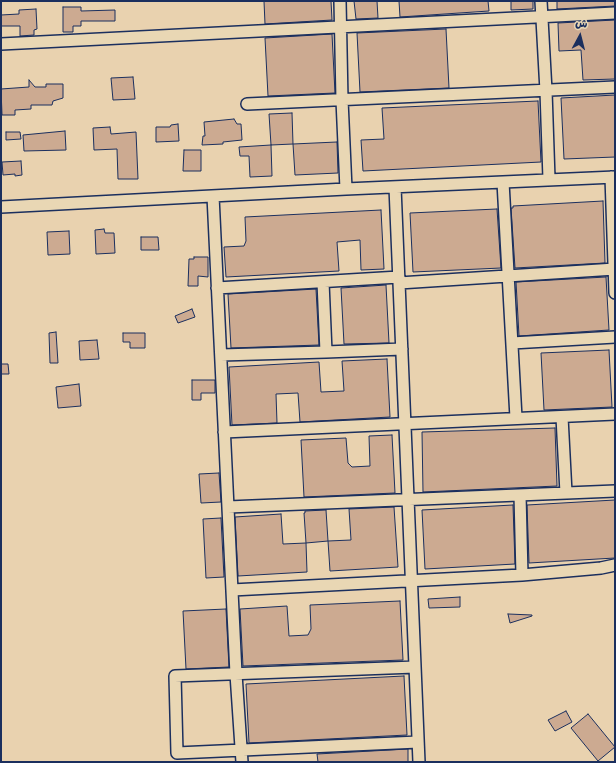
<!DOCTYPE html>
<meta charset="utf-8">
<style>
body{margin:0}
#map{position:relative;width:616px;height:763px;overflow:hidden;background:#e9d2af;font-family:Mynerve,"Playpen Sans Arabic",sans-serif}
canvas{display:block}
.frame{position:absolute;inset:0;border:2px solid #1b2f5e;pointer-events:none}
.north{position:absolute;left:560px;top:16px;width:40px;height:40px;-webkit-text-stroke:3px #e9d7b4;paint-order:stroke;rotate:7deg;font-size:11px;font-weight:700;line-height:16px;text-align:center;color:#1b2f5e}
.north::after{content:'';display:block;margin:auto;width:14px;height:18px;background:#1b2f5e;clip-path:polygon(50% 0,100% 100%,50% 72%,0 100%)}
</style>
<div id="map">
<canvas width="616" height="763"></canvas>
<div class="frame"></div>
<div class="north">ش</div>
</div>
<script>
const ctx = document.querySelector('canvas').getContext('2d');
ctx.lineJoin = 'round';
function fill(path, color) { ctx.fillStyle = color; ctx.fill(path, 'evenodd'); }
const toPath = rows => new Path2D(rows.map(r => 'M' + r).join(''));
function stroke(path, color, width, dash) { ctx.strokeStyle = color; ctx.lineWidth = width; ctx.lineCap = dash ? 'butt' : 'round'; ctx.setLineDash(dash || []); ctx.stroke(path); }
const building = toPath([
 [264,1,331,1,332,20,265,24,264,1],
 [354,1,377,1,378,18,356,19,354,1],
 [399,1,488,1,489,11,400,17,399,1],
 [511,1,533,1,533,9,511,10,511,1],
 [557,1,615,1,615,6,557,9,557,1],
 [63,7,81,7,81,11,115,10,115,21,81,21,81,26,73,26,73,32,63,32,63,7],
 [36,9,37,29,34,30,34,35,20,36,20,26,1,26,1,15,19,14,19,10,36,9],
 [615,20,615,79,583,80,581,50,559,51,558,23,615,20],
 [446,29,449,88,360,92,357,33,446,29],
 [332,34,335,93,268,96,265,38,332,34],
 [133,77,135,99,113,100,111,78,133,77],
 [29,80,35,87,46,87,46,84,63,84,63,98,53,101,52,105,31,105,31,109,15,110,15,115,2,115,1,89,29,87,29,80],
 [615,95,615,157,564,159,561,98,615,95],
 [538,101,541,162,363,171,361,140,384,139,382,108,538,101],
 [292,113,293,144,271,145,269,114,292,113],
 [234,119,237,124,241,124,242,140,223,142,223,144,202,145,203,136,205,136,204,122,234,119],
 [178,124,179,141,156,142,156,127,170,127,171,125,178,124],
 [110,127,111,134,136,132,138,179,118,179,117,149,94,150,93,128,110,127],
 [65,131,66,150,24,151,23,135,65,131],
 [6,132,20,132,21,139,6,140,6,132],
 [337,142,338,173,295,175,293,144,337,142],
 [271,145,272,176,250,177,249,156,240,156,239,147,271,145],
 [184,150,201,150,201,171,183,171,184,150],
 [21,161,22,175,15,176,15,174,3,175,2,162,21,161],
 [603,201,605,263,515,268,511,208,513,208,513,206,603,201],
 [497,209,501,268,413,272,410,213,497,209],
 [381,210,384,269,361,270,360,240,337,242,339,271,226,277,224,247,244,246,246,241,245,217,381,210],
 [104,229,105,233,114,233,115,253,96,254,95,230,104,229],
 [69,231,70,254,48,255,47,232,69,231],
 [141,237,158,237,159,250,141,250,141,237],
 [194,257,208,257,208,277,198,276,198,286,188,286,189,259,194,259,194,257],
 [606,277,609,330,519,336,516,282,606,277],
 [386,285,389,343,344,344,341,288,386,285],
 [316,289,319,345,231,348,228,294,316,289],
 [192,309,195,317,178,323,175,316,192,309],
 [56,332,58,363,50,363,49,333,56,332],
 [123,333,145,333,145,348,130,348,130,342,123,342,123,333],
 [97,340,99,359,80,360,79,341,97,340],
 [609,350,612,407,544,410,541,353,609,350],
 [387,359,390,417,300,422,298,393,276,394,277,423,232,425,229,367,319,362,321,392,344,391,342,361,387,359],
 [1,364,8,364,9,374,1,374,1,364],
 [192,380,215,380,215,393,201,393,201,400,192,400,192,380],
 [79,384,81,406,58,408,56,387,79,384],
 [555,428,557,486,423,492,422,432,555,428],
 [392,435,395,493,304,497,301,440,346,438,348,463,352,467,370,466,369,436,392,435],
 [219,473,221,502,201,503,199,474,219,473],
 [615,500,615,558,529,563,527,505,615,500],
 [513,505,515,564,425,569,422,510,513,505],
 [394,507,398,567,330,571,328,541,351,540,349,509,394,507],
 [326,510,328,541,306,543,304,513,305,513,305,511,326,510],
 [281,514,283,544,306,543,307,572,238,576,235,517,281,514],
 [221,518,224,577,206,578,203,519,221,518],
 [460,597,460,607,429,608,428,599,460,597],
 [400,601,403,660,243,666,240,609,287,606,289,636,308,635,311,629,310,605,400,601],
 [226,609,229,667,186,669,183,611,226,609],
 [508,614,532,615,532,616,510,623,508,614],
 [404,676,407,735,249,743,246,684,404,676],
 [566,711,572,722,555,731,548,720,566,711],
 [588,714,615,747,598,761,571,728,588,714],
 [408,749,408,762,318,762,317,754,408,749]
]);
fill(building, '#ccaa91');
stroke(building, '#1b2f5e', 1);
const minor = toPath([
 [340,1,342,100,346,189],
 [541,1,546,91,549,179],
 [1,44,615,13],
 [247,104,615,87],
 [611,177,615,293],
 [503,182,516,418],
 [395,187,419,762],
 [213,196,236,674,242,762],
 [1,207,346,189,615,177],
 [323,282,326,352],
 [399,283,615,269],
 [217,288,399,277],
 [512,343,615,337],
 [221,355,326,352,402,349],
 [562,417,566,493],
 [224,432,615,414],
 [520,495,522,575],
 [228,507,615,491],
 [232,590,522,575,601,568,615,565],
 [415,667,175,676,177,753,418,742]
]);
stroke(minor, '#1b2f5e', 14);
stroke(minor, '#e9d7b4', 11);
</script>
